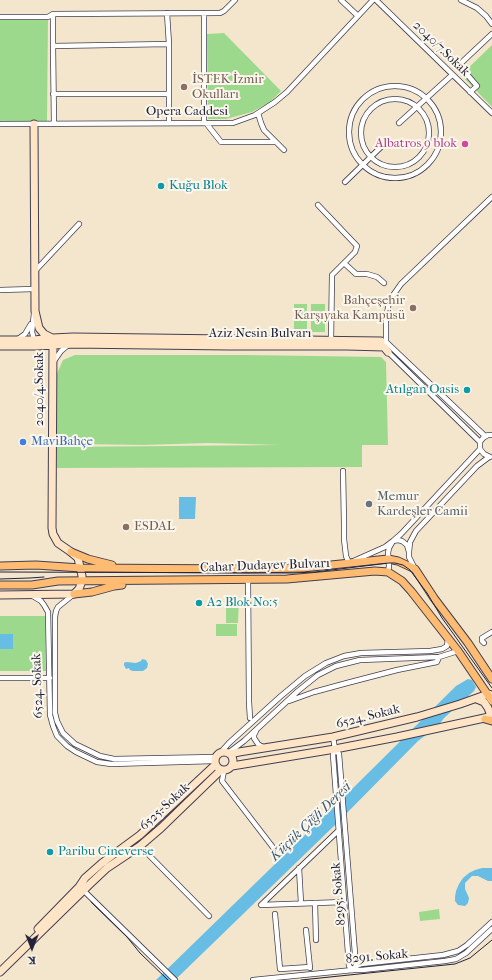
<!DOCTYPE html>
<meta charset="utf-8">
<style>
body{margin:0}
#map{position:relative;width:492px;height:980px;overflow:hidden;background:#f3e6cc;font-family:"IM FELL French Canon",serif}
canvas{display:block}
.north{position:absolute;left:12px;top:928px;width:40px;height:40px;-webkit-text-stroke:3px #fbf7ec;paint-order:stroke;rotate:180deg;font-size:11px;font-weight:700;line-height:16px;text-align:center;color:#22223b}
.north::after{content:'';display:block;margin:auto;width:14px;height:18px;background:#22223b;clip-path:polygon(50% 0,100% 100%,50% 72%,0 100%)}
</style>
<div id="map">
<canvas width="492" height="980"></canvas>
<div class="north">K</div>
</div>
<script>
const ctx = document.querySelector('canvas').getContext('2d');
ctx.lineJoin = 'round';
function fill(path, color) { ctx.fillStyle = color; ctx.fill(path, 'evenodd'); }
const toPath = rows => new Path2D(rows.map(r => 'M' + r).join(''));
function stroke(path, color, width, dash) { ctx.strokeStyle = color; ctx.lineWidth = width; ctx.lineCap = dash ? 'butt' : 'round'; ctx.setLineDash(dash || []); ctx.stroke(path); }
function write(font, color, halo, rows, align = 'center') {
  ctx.font = font + ' "IM FELL French Canon",serif'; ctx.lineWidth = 4; ctx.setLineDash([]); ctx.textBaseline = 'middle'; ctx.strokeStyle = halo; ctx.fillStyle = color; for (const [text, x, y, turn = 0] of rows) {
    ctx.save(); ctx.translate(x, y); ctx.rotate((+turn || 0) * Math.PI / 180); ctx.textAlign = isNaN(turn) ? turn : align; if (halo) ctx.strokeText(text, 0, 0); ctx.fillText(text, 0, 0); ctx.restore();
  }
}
fill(toPath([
 [0,20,48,20,47,121,0,121],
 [224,33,281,91,270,102,252,112,226,119,208,119,207,34],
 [492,45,492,107,461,75],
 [294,304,307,304,307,329,294,329],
 [311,304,325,304,325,332,311,332],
 [75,355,245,355,381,357,386,362,388,445,362,445,362,467,57,468,57,447,281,445,208,443,143,445,77,444,64,445,56,441,55,378,63,360],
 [226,599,239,599,238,623,226,623],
 [0,616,45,616,46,671,0,671],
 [216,624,237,624,237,636,216,636],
 [439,909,440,919,420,921,419,912]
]), '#9dd98d');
fill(toPath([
 [179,497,196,497,195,519,179,519],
 [0,634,13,634,13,649,0,649],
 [142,659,146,660,148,664,147,668,143,671,133,671,130,670,129,668,126,669,124,665,124,663,126,662,136,663,141,661],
 [468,679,472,680,476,687,474,691,444,718,438,726,418,741,335,825,175,980,156,980,347,794,456,686],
 [482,868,492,868,492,881,488,881,478,876,472,876,465,883,465,889,469,898,468,903,465,906,458,905,455,901,455,897,456,891,459,884,463,878,469,873,475,870]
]), '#68bde5');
const street = toPath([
 [341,0,358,16],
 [376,0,492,113],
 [461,0,477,8,486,16,492,24],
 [167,13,169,44,169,123],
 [53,14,53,46,54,124],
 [0,17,48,17,53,14,220,13,224,11,235,0],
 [53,46,169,44],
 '349 132a46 46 0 1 1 92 0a46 46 0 1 1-92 0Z',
 [470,92,477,86,459,65,492,34],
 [53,94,169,94],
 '361 133a34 34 0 1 1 68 0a34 34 0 1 1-68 0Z',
 [258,113,261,123,264,130,284,150],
 [204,123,204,13],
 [206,123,221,142,275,142],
 [399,123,452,75],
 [0,124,233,123,255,115,275,102,287,92,373,0],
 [345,182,382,146],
 [318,205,357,246,355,252,332,275,331,341],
 [344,263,356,274,367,274,377,277,384,283],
 [35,271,79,224],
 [0,290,34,289],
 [34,313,32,332,35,343],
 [18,339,25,334,31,324],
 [381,341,386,342,386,321,389,301,401,284,492,197],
 [386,343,386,342,485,436],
 [388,352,480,442],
 [54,361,61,351,67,346,69,345],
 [490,457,484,454,480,449,480,442,483,438,488,435,492,435],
 [343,471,344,523,344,539,346,556,349,563,385,547,393,541,398,540,402,541,407,545,409,552],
 [415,569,409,557,409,552,410,542,416,531,477,466,489,457],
 [388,572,389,566,388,553,389,548,393,541,401,534,480,449],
 [248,580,249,702,250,718],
 [74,594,58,607,56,611,55,617,55,713,57,721,63,733,75,744,100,756,114,759,215,757],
 [31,595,41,601,44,605,48,612,50,715,53,726,57,736,67,746,76,752,97,762,111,764,214,761],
 [484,643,482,641,482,638,492,632],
 [0,678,50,678],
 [289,701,314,692,347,683,397,670,437,662,439,657],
 [256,731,254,735,254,738,258,744,261,746,265,748],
 [333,737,335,749,333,755,349,966,353,970],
 [335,749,339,754,356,966],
 [221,752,229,743,281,696,305,676,326,663,344,656,361,653,430,651,442,649,447,646,448,639],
 [228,753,244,741,298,691,318,675,336,666,360,660,439,657,458,651],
 [224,771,222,781,275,850],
 [339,830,261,905,344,902],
 [140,846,209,916],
 [299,868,301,903],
 [82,889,175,980],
 [315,903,316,940],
 [275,914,280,969,310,967],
 [306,930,310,968],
 [354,968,356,966,361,964,443,955,458,951,467,945,492,922],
 [253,980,353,970,362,970,445,961,456,959,466,953,492,929]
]);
const secondary = toPath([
 [34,124,35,311,39,328,44,334,52,338],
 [0,340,34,340,53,338,73,337,381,341],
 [0,346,36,346,72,344,229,346,347,346,384,347,388,352],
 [0,595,74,594,79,589,82,581,82,576,78,558,71,552,58,543,53,534,52,528,53,342],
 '215 761a9 9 0 1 1 18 0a9 9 0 1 1-18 0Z',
 [230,754,239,752,333,737,417,717,460,704,488,694,492,695],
 [232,766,335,749,397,737,489,717,490,713,488,708,484,702,477,699],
 [38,929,79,887,85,878,102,863,140,835,215,765],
 [0,972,91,883,107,868,140,846,161,828,221,770]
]);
const primary = toPath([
 [71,552,88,559,112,565],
 [0,566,36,565,81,568,247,569,303,568,388,559,398,561,415,569,434,598,468,643,492,679],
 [0,585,32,585,58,581,287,579,375,571,388,572,402,581,411,591,458,651,492,701],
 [74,594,92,592,114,586,122,585],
 [485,719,492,721]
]);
stroke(street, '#413f51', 6);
stroke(secondary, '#413f51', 9);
stroke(primary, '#413f51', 9);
stroke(street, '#fff', 4.5);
stroke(secondary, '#ffe4c6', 7);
stroke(primary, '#febb71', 7);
stroke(toPath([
 [0,572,293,573,315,572,389,563,395,563,403,565,410,570,427,593,442,618,492,688],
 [0,579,30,578,44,577],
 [91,902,127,937,140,953,168,980],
 [301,980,455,964,470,958,492,940]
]), '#22223b', 1);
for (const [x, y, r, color] of [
 [184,87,4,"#8d6e63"],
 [465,144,4,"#d1479c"],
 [161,186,4,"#0f9aa8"],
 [413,308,4,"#8d6e63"],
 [467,390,4,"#0f9aa8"],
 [23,442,4,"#3f7fe0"],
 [369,504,4,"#6b7280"],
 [126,527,4,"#8d6e63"],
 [199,603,4,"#0f9aa8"],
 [50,852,4,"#0f9aa8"]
]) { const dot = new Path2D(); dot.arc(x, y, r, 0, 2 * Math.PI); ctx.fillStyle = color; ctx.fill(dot); stroke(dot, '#fbf7ec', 1.5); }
write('13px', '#22223b', '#fbf7ec', [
 ["2040/7.Sokak",441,49,44],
 ["Opera Caddesi",187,112],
 ["Aziz Nesin Bulvarı",260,334],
 ["2040/4.Sokak",40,389,-90],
 ["Cahar Dudayev Bulvarı",265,566,-2],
 ["6524. Sokak",38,686,-92],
 ["6524. Sokak",368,717,-14],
 ["6525. Sokak",165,807,-43],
 ["8295. Sokak",339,894,-95],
 ["8291. Sokak",377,957,-5]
]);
write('13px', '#785e54', '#fbf7ec', [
 ["İSTEK İzmir",192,80],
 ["Okulları",192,95],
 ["Bahçeşehir",405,301,"right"],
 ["Karşıyaka Kampüsü",405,316,"right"],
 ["ESDAL",134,527]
], 'left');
write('13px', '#b23c85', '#fbf7ec', [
 ["Albatros 9 blok",457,144]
], 'right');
write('13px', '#0d838f', '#fbf7ec', [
 ["Kuğu Blok",169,186],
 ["Atılgan Oasis",459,390,"right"],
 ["A2 Blok No:5",207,603],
 ["Paribu Cineverse",58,852]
], 'left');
write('13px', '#366cbe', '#fbf7ec', [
 ["MaviBahçe",31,442]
], 'left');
write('13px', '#5b616d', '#fbf7ec', [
 ["Memur",377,497],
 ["Kardeşler Camii",377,512]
], 'left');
write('italic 14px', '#3a5876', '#fbf7ec', [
 ["Küçük Çiğli Deresi",311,822,-44]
]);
</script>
